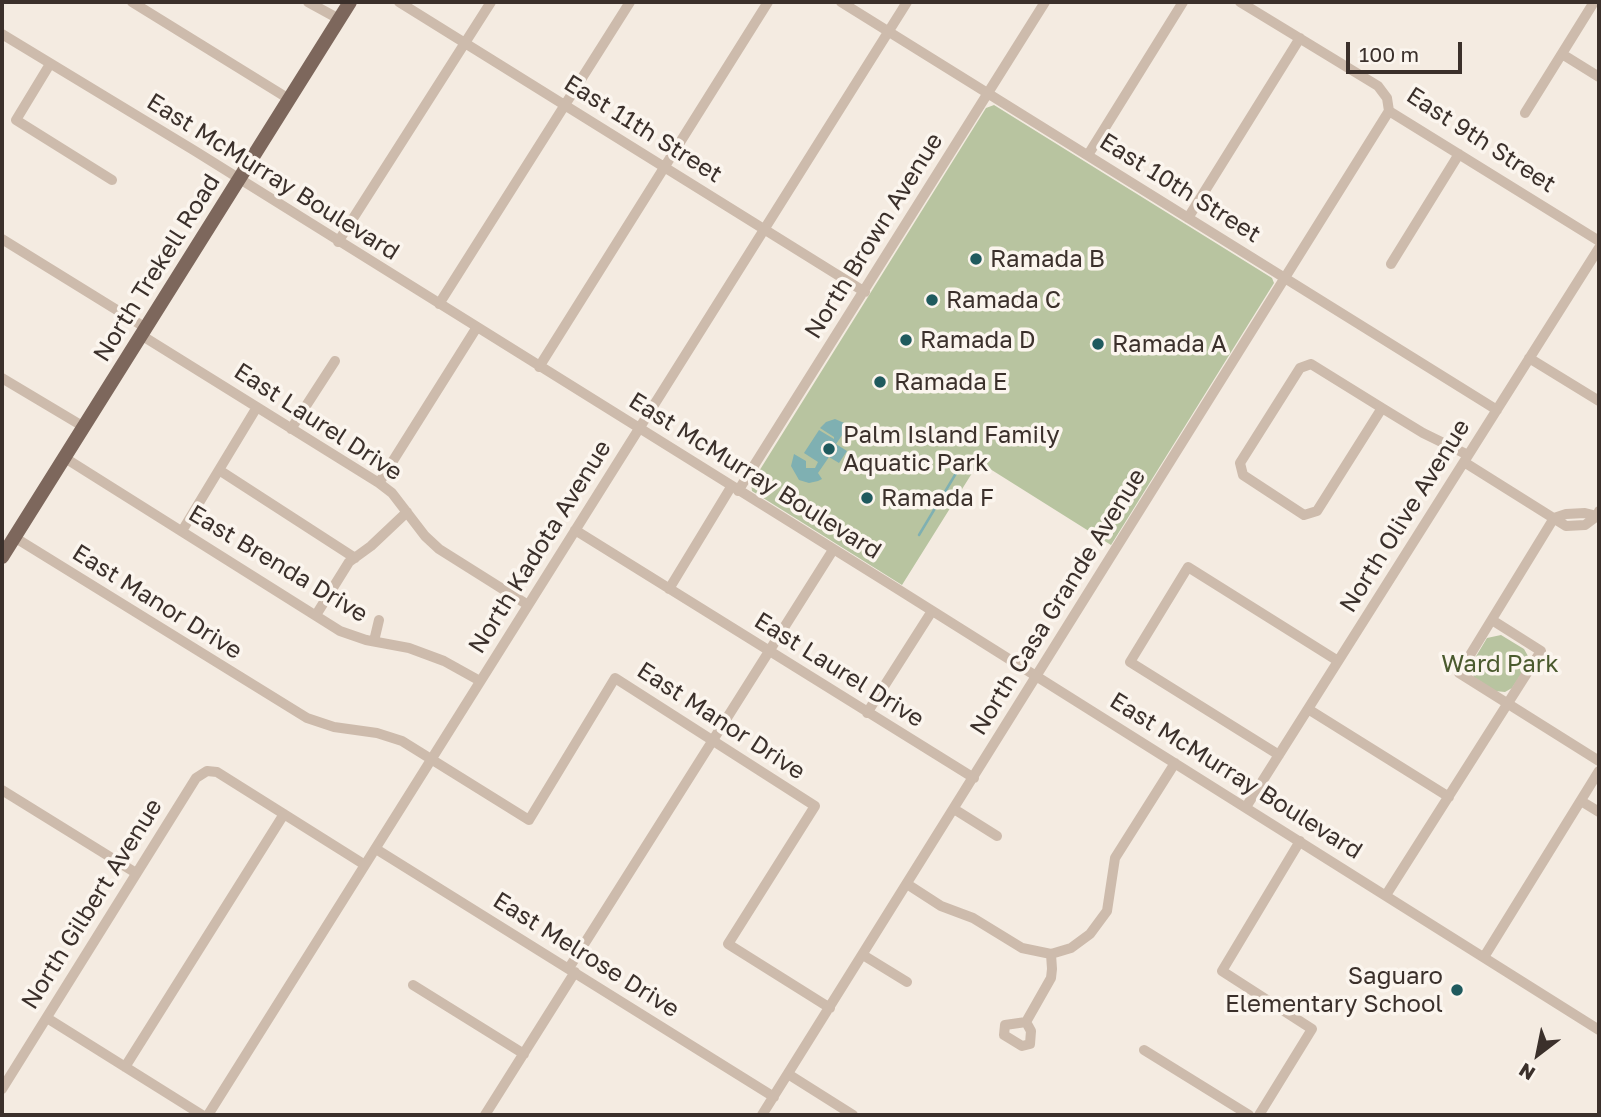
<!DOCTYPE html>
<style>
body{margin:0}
#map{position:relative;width:1601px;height:1117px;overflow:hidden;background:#f4ebe1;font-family:"Golos Text",sans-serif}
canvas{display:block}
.frame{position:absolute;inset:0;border:4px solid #3b302b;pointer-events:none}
.north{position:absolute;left:1503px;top:1019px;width:70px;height:70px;-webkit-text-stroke:5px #fbf5ee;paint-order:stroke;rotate:212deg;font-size:19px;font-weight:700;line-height:28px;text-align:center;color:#3b302b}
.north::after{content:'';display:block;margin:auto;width:24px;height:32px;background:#3b302b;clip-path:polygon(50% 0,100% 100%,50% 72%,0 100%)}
.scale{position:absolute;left:1346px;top:42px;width:116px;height:32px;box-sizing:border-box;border:4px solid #3b302b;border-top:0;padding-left:9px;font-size:21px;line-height:24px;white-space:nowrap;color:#3b302b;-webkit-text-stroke:5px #fbf5ee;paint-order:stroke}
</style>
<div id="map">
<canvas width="1601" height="1117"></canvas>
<div class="frame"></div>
<div class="north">N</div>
<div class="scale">100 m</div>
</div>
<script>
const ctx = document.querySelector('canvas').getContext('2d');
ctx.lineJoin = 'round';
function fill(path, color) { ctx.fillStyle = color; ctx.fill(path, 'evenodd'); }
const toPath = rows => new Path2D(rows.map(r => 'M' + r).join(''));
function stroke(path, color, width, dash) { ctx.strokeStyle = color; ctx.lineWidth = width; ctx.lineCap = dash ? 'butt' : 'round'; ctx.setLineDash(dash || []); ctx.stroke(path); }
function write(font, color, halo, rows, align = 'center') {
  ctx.font = font + ' "Golos Text",sans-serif'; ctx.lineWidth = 7; ctx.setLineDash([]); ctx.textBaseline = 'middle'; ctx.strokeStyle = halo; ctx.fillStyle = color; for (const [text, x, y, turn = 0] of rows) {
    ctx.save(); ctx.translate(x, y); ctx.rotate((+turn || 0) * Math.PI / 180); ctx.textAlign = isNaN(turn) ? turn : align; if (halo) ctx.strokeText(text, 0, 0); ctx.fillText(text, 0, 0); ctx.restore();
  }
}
fill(toPath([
 [994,105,1272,278,1274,283,1111,545,979,462,902,585,752,491,751,484,986,108],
 [1501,635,1524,649,1528,656,1528,664,1512,688,1505,692,1495,691,1475,679,1471,671,1472,663,1487,638]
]), '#b8c4a0');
fill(toPath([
 [835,419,849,425,836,444,847,451,839,463,829,457,818,473,822,479,818,481,809,483,799,480,791,466,794,454,806,461,806,468,815,468,818,462,804,453,819,430,834,439,834,437,820,428,826,422]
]), '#7fb0b2');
stroke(toPath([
 [919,535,961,465]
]), '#7fb0b2', 2.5);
stroke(toPath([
 [132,2,289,99],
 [308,2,339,19],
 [399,2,865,292],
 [841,2,1497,410],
 [1240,2,1378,86,1387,98,1389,111,1599,241],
 [2,34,195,151,896,588,1599,1030],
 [1562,54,1599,77],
 [50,64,16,120,112,180],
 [1525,113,1594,2],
 [1088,155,1183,2],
 [1188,218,1300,38],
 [2,239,146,328],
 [338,242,491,2],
 [1391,264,1459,154],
 [439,304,630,2],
 [141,335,379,483,392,493,425,536,439,549,528,605],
 [1529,358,1599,401],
 [1311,364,1382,408,1317,511,1304,515,1243,475,1240,463,1300,368,1311,364],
 [539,367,768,2],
 [2,378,84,427],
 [1382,408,1423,433,1468,455],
 [291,429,335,361],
 [65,458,340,631,366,640,409,648,444,661,480,681],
 [1464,462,1566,526,1585,525,1597,516,1599,511],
 [219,470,355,558],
 [379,483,477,327],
 [738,491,1045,2],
 [1554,518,1459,673,1599,761],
 [1554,518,1566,514,1585,513,1597,516],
 [575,530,974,778],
 [182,531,257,407],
 [14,537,307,718,334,727,377,733,402,741,529,820,615,678,815,806,728,944,830,1008],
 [669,589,731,487],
 [316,615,349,562,371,546,407,512],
 [374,641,379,620],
 [1308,709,1449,797],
 [867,713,932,611],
 [1279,755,1130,662,1188,567,1338,661],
 [2,790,136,873],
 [1581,801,1599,812],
 [1246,807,1599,248],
 [954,809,997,836],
 [376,849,774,1097],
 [907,884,941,906,973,918,1022,948,1051,954,1071,948,1090,934,1107,911,1115,858,1175,763],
 [1386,895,1541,651,1492,620],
 [863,955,907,982],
 [1484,957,1599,771],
 [569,968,833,550],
 [413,985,524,1054],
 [47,1018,202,1115],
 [1026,1022,1031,1031,1030,1044,1022,1046,1004,1035,1005,1025,1026,1022],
 [1026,1022,1051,978,1052,969,1051,954],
 [1144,1050,1249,1115],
 [125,1067,284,814],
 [788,1074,853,1115],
 [2,1089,196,778,207,771,217,772,365,865],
 [208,1115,907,2],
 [485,1115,575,972],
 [762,1115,1389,111],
 [1259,1115,1312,1029,1222,971,1300,841]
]), '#cdbbac', 10);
stroke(toPath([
 [2,557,350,2]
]), '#7d675c', 14);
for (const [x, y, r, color] of [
 [976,259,7,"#1f5a5e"],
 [932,300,7,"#1f5a5e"],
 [906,340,7,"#1f5a5e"],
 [1098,344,7,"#1f5a5e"],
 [880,382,7,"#1f5a5e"],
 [829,449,7,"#1f5a5e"],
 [867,498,7,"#1f5a5e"],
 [1457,990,7,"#1f5a5e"]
]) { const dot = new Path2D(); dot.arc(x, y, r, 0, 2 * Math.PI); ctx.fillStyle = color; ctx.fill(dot); stroke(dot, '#fbf5ee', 2.5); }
write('24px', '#3b302b', '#fbf5ee', [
 ["East 11th Street",643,129,32],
 ["East 9th Street",1481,140,33],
 ["East McMurray Boulevard",273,177,32],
 ["East 10th Street",1180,188,32],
 ["North Brown Avenue",874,236,-58],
 ["North Trekell Road",157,268,-58],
 ["East Laurel Drive",318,422,33],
 ["East McMurray Boulevard",755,476,32],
 ["North Olive Avenue",1405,516,-58],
 ["North Kadota Avenue",540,547,-58],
 ["East Brenda Drive",278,564,31],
 ["East Manor Drive",157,602,32],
 ["North Casa Grande Avenue",1058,602,-58],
 ["East Laurel Drive",839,670,32],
 ["East Manor Drive",721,721,33],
 ["East McMurray Boulevard",1236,776,32],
 ["North Gilbert Avenue",92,904,-58],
 ["East Melrose Drive",586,955,32]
]);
write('24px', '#3b302b', '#fbf5ee', [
 ["Ramada B",990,259],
 ["Ramada C",946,300],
 ["Ramada D",920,340],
 ["Ramada A",1112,344],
 ["Ramada E",894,382],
 ["Palm Island Family",843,435],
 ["Aquatic Park",843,463],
 ["Ramada F",881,498],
 ["Saguaro",1443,976,"right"],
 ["Elementary School",1443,1004,"right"]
], 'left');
write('24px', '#4a5a2e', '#fbf5ee', [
 ["Ward Park",1500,664]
]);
</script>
